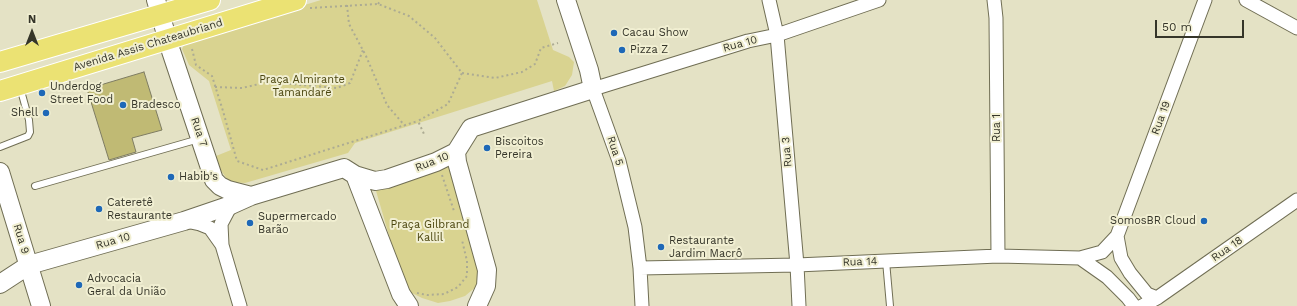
<!DOCTYPE html>
<meta charset="utf-8">
<style>
body{margin:0}
#map{position:relative;width:1297px;height:306px;overflow:hidden;background:#e4e2c5;font-family:"Work Sans",sans-serif}
canvas{display:block}
.north{position:absolute;left:12px;top:12px;width:40px;height:40px;-webkit-text-stroke:3px #f1efd2;paint-order:stroke;rotate:0deg;font-size:11px;font-weight:700;line-height:16px;text-align:center;color:#353529}
.north::after{content:'';display:block;margin:auto;width:14px;height:18px;background:#353529;clip-path:polygon(50% 0,100% 100%,50% 72%,0 100%)}
.scale{position:absolute;left:1155px;top:20px;width:89px;height:18px;box-sizing:border-box;border:2px solid #353529;border-top:0;padding-left:5px;font-size:12px;line-height:14px;white-space:nowrap;color:#353529;-webkit-text-stroke:3px #f1efd2;paint-order:stroke}
</style>
<div id="map">
<canvas width="1297" height="306"></canvas>
<div class="north">N</div>
<div class="scale">50 m</div>
</div>
<script>
const ctx = document.querySelector('canvas').getContext('2d');
ctx.lineJoin = 'round';
function fill(path, color) { ctx.fillStyle = color; ctx.fill(path, 'evenodd'); }
const toPath = rows => new Path2D(rows.map(r => 'M' + r).join(''));
function stroke(path, color, width, dash) { ctx.strokeStyle = color; ctx.lineWidth = width; ctx.lineCap = dash ? 'butt' : 'round'; ctx.setLineDash(dash || []); ctx.stroke(path); }
function write(font, color, halo, rows, align = 'center') {
  ctx.font = font + ' "Work Sans",sans-serif'; ctx.lineWidth = 4; ctx.setLineDash([]); ctx.textBaseline = 'middle'; ctx.strokeStyle = halo; ctx.fillStyle = color; for (const [text, x, y, turn = 0] of rows) {
    ctx.save(); ctx.translate(x, y); ctx.rotate((+turn || 0) * Math.PI / 180); ctx.textAlign = isNaN(turn) ? turn : align; if (halo) ctx.strokeText(text, 0, 0); ctx.fillText(text, 0, 0); ctx.restore();
  }
}
fill(toPath([
 [321,0,537,0,553,50,569,57,574,62,572,75,565,86,554,91,552,81,355,143,348,153,245,183,229,182,220,169,216,156,231,150,209,81,189,65,182,49,186,41],
 [453,162,481,274,477,286,465,296,450,301,438,303,422,298,412,293,402,280,374,184]
]), '#d9d390');
const building = toPath([
 [144,72,162,130,132,138,136,152,109,160,87,89,144,72]
]);
fill(building, '#c0ba74');
stroke(building, '#7e7c62', 1);
const lane = toPath([
 [0,147,28,136,30,132,29,120,20,87],
 [35,186,199,139],
 [886,261,890,306]
]);
const street = toPath([
 [769,0,777,35,797,265,799,306],
 [994,0,996,18,998,256],
 [1246,0,1297,28],
 [231,205,221,224,222,245,240,306],
 [186,221,200,224,210,228,222,245],
 [1117,236,1121,258,1130,273,1147,294,1157,298],
 [1080,258,1107,277,1128,298,1134,306],
 [640,268,797,265,998,256,1080,258,1102,252,1117,236,1205,0],
 [642,306,640,268,635,227,619,161,593,89,748,41,777,35,879,0],
 [1142,306,1157,298,1297,200]
]);
const secondary = toPath([
 [156,0,171,51,214,180,220,186,228,190,251,196],
 [456,152,457,162,487,270,486,286,477,306],
 [0,172,41,306],
 [355,175,401,294,409,306],
 [0,284,29,265,184,221,231,205,251,196,344,168,355,175,375,181,387,179,436,162,456,152,471,128,593,89,589,70,566,0]
]);
const primary = toPath([
 [0,62,210,0],
 [0,91,296,0]
]);
stroke(lane, '#706e54', 8);
stroke(street, '#706e54', 15);
stroke(secondary, '#706e54', 20);
stroke(primary, '#fff', 22);
stroke(toPath([
 [378,4,381,0],
 [347,5,349,24,366,56,387,105,405,126],
 [310,8,378,4,409,16,435,38,462,73,448,104,418,121,424,134],
 [192,49,196,65,212,76,223,111,237,161,263,170,418,121],
 [462,73,495,78,522,72,535,64,541,48,558,43],
 [215,87,242,88,268,82,337,88,350,83,363,50],
 [442,175,454,211],
 [417,293,427,295,444,294,458,287,467,276,467,261,462,240]
]), '#acab93', 2, [2, 3]);
stroke(lane, '#fff', 6);
stroke(street, '#fff', 13);
stroke(secondary, '#fff', 18);
stroke(primary, '#ebe273', 20);
for (const [x, y, r, color] of [
 [614,33,4,"#1e68b7"],
 [622,50,4,"#1e68b7"],
 [42,93,4,"#1e68b7"],
 [123,105,4,"#1e68b7"],
 [46,113,4,"#1e68b7"],
 [487,148,4,"#1e68b7"],
 [171,177,4,"#1e68b7"],
 [99,209,4,"#1e68b7"],
 [1204,221,4,"#1e68b7"],
 [250,223,4,"#1e68b7"],
 [661,247,4,"#1e68b7"],
 [79,285,4,"#1e68b7"]
]) { const dot = new Path2D(); dot.arc(x, y, r, 0, 2 * Math.PI); ctx.fillStyle = color; ctx.fill(dot); stroke(dot, '#f1efd2', 1.5); }
write('11px', '#353529', '#f1efd2', [
 ["Cacau Show",622,33],
 ["Pizza Z",630,50],
 ["Underdog",50,87],
 ["Street Food",50,100],
 ["Bradesco",131,105],
 ["Shell",38,113,"right"],
 ["Biscoitos",495,142],
 ["Pereira",495,155],
 ["Habib's",179,177],
 ["Cateretê",107,203],
 ["Restaurante",107,216],
 ["Supermercado",258,217],
 ["Barão",258,230],
 ["SomosBR Cloud",1196,221,"right"],
 ["Restaurante",669,241],
 ["Jardim Macrô",669,254],
 ["Advocacia",87,279],
 ["Geral da União",87,292]
], 'left');
write('11px', '#353529', '#f1efd2', [
 ["Rua 10",740,44,-15],
 ["Avenida Assis Chateaubriand",148,45,-17],
 ["Rua 19",1161,118,-70],
 ["Rua 1",997,128,-90],
 ["Rua 7",199,132,71],
 ["Rua 5",615,151,72],
 ["Rua 3",787,152,-95],
 ["Rua 10",432,162,-22],
 ["Rua 9",21,239,73],
 ["Rua 10",113,241,-16],
 ["Rua 18",1227,249,-35],
 ["Rua 14",860,262,-2]
]);
write('11px', '#4c4710', '#f1efd2', [
 ["Praça Almirante",302,80],
 ["Tamandaré",302,93],
 ["Praça Gilbrand",430,225],
 ["Kallil",430,238]
]);
</script>
